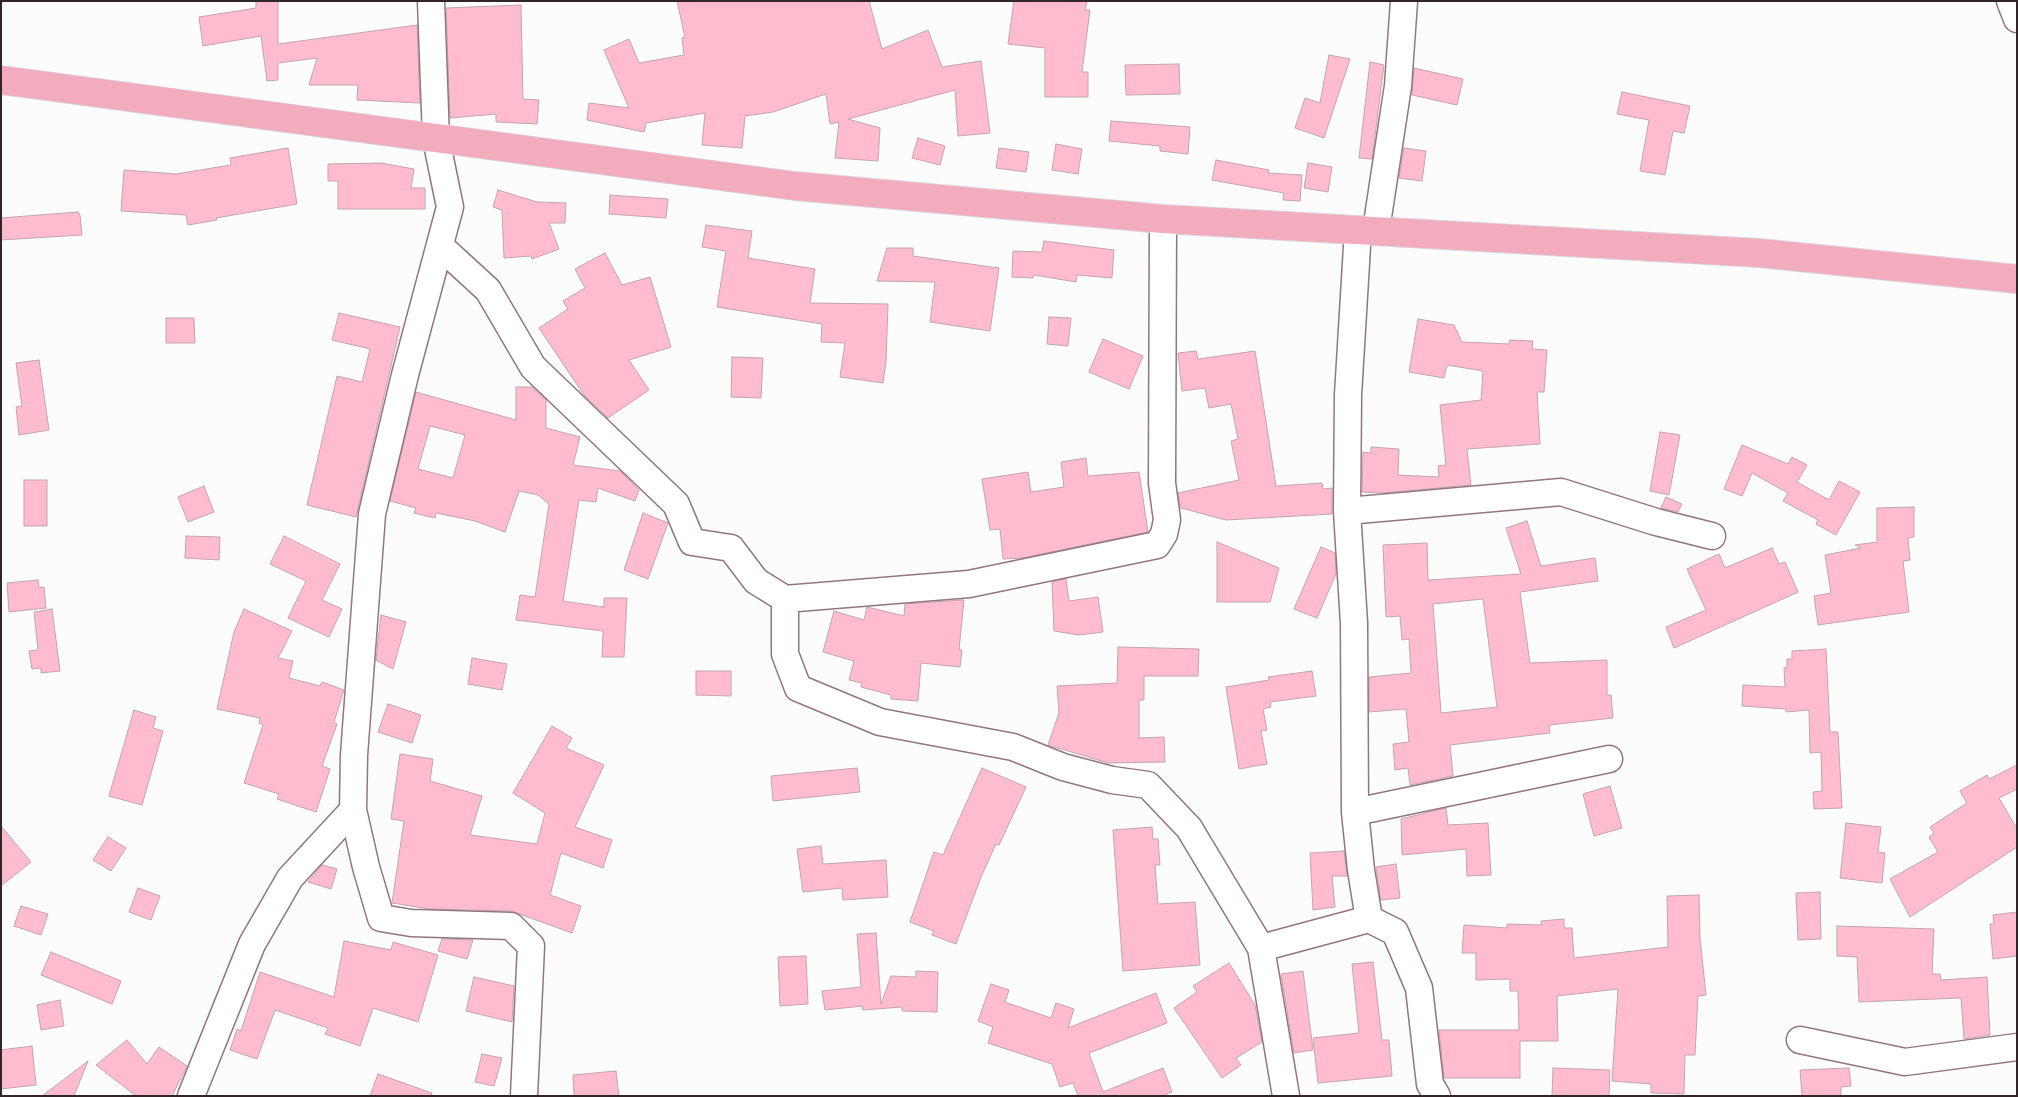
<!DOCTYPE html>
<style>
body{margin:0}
#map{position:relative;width:2018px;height:1097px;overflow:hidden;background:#fcfcfc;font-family:Quicksand,sans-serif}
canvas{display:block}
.frame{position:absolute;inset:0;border:2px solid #312528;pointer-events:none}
</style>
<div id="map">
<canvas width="2018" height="1097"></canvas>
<div class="frame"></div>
</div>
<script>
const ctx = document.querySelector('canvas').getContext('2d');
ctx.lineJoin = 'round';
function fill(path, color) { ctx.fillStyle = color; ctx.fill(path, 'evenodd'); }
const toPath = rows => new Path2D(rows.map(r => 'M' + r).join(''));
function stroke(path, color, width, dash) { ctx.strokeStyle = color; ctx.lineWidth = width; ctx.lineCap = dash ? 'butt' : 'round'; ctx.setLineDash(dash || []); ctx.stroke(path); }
const building = toPath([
 [256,1,278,1,278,44,417,25,420,103,357,100,358,85,309,85,317,58,278,63,278,80,267,81,261,36,203,46,199,17,256,8,256,1],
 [677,1,869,1,882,49,928,30,942,67,981,61,990,133,958,136,955,90,848,119,880,128,878,161,835,158,839,122,830,124,826,94,773,112,745,116,742,148,702,145,705,113,646,123,644,132,587,120,589,103,629,108,604,50,629,39,639,63,684,55,682,38,685,37,677,1],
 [1014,1,1087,1,1085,10,1090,10,1082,72,1088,72,1088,97,1045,97,1045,48,1008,44,1014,1],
 [521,5,523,99,539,100,537,124,496,122,496,114,450,118,446,8,521,5],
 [1329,55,1350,59,1324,138,1295,128,1305,98,1320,103,1329,55],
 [1370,62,1384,65,1372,159,1359,158,1370,62],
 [1179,64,1180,94,1126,95,1125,65,1179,64],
 [1414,68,1463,79,1457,105,1412,95,1414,68],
 [1622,92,1690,106,1684,133,1673,131,1665,175,1640,171,1649,120,1617,114,1622,92],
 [1111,121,1190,127,1188,154,1160,151,1160,146,1109,141,1111,121],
 [918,138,945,146,940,165,912,158,918,138],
 [1056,144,1082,149,1078,174,1052,170,1056,144],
 [288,148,297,204,216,218,217,220,188,225,186,215,121,211,124,170,176,174,231,165,230,158,288,148],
 [999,148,1029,152,1026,172,996,168,999,148],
 [1404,148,1426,151,1422,181,1399,178,1404,148],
 [1216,160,1269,170,1268,173,1302,175,1300,201,1283,200,1284,193,1212,180,1216,160],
 [381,163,414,169,411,188,425,188,425,209,338,209,338,181,328,181,328,164,381,163],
 [1308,163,1332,167,1328,192,1304,188,1308,163],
 [498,190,537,202,566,203,565,223,549,223,559,249,532,259,531,256,504,258,502,210,493,207,498,190],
 [610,195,668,199,666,218,609,214,610,195],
 [78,212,80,215,82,235,1,240,1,218,78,212],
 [706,225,752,231,748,258,815,269,810,303,888,304,886,362,883,383,840,377,845,343,821,342,822,324,717,307,726,251,702,247,706,225],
 [1044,241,1114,250,1112,278,1077,275,1076,282,1034,275,1033,278,1012,277,1013,251,1042,252,1044,241],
 [887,248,913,248,913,256,999,268,990,331,930,322,935,282,877,281,887,248],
 [605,253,622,285,650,277,671,347,629,360,649,390,608,418,584,395,539,328,568,309,563,301,585,288,575,269,605,253],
 [339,313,400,327,356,517,307,505,337,376,362,382,370,349,332,340,339,313],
 [1049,317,1071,318,1068,346,1047,344,1049,317],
 [166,318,194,318,195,343,166,343,166,318],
 [1418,319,1454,325,1462,342,1509,344,1510,340,1533,341,1532,349,1547,350,1544,392,1537,392,1540,444,1467,449,1471,485,1382,493,1362,492,1363,452,1371,453,1371,447,1399,449,1398,475,1439,477,1438,466,1446,465,1440,405,1481,400,1483,371,1447,365,1444,378,1409,372,1418,319],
 [1103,339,1143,356,1129,389,1089,372,1103,339],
 [1196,351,1198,359,1255,351,1276,486,1322,483,1323,489,1332,488,1332,514,1226,520,1181,508,1178,493,1239,480,1231,441,1238,439,1231,404,1209,408,1205,388,1182,391,1178,353,1196,351],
 [732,357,763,358,761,398,731,397,732,357],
 [39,360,49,430,19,435,16,407,22,406,16,363,39,360],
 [516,387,532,387,546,400,546,428,580,437,573,465,620,471,639,490,635,501,598,488,596,502,579,500,563,601,604,607,604,598,627,598,624,657,602,657,603,631,516,620,520,595,535,597,549,504,538,495,519,491,505,532,475,521,436,513,435,518,414,513,416,508,390,501,416,392,516,420,516,387],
 [430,426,465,435,453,478,418,469,430,426],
 [1660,432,1680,435,1669,495,1650,491,1660,432],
 [1742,445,1788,464,1792,457,1807,465,1797,482,1829,500,1839,481,1860,492,1836,535,1816,524,1818,520,1783,501,1788,493,1752,473,1742,496,1724,489,1742,445],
 [1086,458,1088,476,1139,472,1148,532,1022,558,1003,559,1000,529,990,530,982,479,1028,472,1031,492,1064,487,1061,462,1086,458],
 [24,480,47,480,47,526,24,526,24,480],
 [204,486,214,512,188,522,178,497,204,486],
 [1666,497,1682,504,1678,512,1661,508,1666,497],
 [1914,507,1914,537,1908,538,1910,560,1903,561,1909,612,1818,625,1814,596,1831,593,1825,555,1861,548,1855,545,1877,542,1877,508,1914,507],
 [643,513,668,523,648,579,624,570,643,513],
 [1527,521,1541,566,1595,558,1598,581,1520,592,1530,663,1607,660,1607,695,1611,695,1613,718,1549,725,1550,733,1450,745,1453,776,1410,785,1408,768,1395,770,1393,744,1409,742,1406,709,1369,712,1369,677,1411,673,1409,639,1402,640,1400,616,1386,617,1383,545,1427,543,1428,580,1521,574,1506,528,1527,521],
 [1483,599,1497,707,1441,713,1433,604,1483,599],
 [186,536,220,537,219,560,185,558,186,536],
 [284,536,340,564,322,600,342,609,329,637,288,618,306,581,270,564,284,536],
 [1217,542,1279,568,1270,602,1217,602,1217,542],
 [1321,547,1335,553,1336,574,1317,618,1294,609,1321,547],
 [1772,548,1779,564,1785,562,1798,592,1674,648,1666,627,1706,610,1687,569,1719,554,1725,568,1772,548],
 [1066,579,1069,601,1098,597,1103,632,1079,635,1054,631,1052,582,1066,579],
 [38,580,39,588,44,587,46,608,9,612,7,583,38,580],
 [961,600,964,600,959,650,962,650,960,667,921,663,918,701,891,699,891,695,861,687,862,683,849,680,854,661,823,652,834,611,864,620,867,607,904,616,905,604,961,600],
 [52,609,60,671,41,673,41,668,32,669,29,651,38,650,34,612,52,609],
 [244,609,292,631,278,658,293,661,289,678,320,686,322,682,344,690,334,722,337,724,322,766,330,769,316,812,277,799,279,794,244,783,263,725,259,723,260,718,217,709,234,632,244,609],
 [381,615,406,622,393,669,376,660,381,615],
 [1118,647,1199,649,1198,676,1144,676,1144,700,1139,700,1139,738,1164,737,1165,762,1108,763,1048,745,1059,713,1057,686,1117,683,1118,647],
 [1826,649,1830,732,1838,732,1842,808,1814,809,1813,792,1822,791,1821,752,1810,753,1809,710,1786,712,1786,709,1742,706,1743,685,1785,687,1784,668,1787,668,1787,659,1792,659,1792,651,1826,649],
 [472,658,507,664,502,690,468,684,472,658],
 [696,671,731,671,731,696,696,695,696,671],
 [1312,671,1316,696,1270,702,1271,707,1263,709,1267,730,1261,731,1267,764,1239,769,1226,687,1269,680,1268,677,1312,671],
 [388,704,421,715,412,743,378,732,388,704],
 [134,710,156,717,153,728,163,731,142,805,109,796,134,710],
 [552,726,572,738,566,748,604,765,575,827,612,840,603,868,561,853,550,895,581,906,572,933,511,911,430,909,392,903,404,821,391,819,400,754,433,759,430,781,482,796,470,835,537,844,545,813,513,793,552,726],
 [2017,765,2017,789,1999,798,2017,829,2017,847,1910,917,1890,879,1938,852,1929,837,1934,833,1930,827,1967,803,1960,791,1987,775,1989,779,2017,765],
 [857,768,860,792,773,801,771,776,857,768],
 [982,768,1026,787,999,845,996,844,981,877,956,944,932,935,934,931,910,922,934,852,943,855,982,768],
 [1610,786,1622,828,1594,836,1583,794,1610,786],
 [1446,808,1448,825,1488,823,1491,875,1467,876,1466,849,1402,855,1401,819,1446,808],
 [1846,823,1881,827,1878,852,1885,853,1882,883,1840,878,1846,823],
 [1,826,31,862,1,886,1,826],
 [1152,827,1153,839,1158,839,1160,865,1155,865,1158,904,1195,902,1200,965,1123,971,1113,830,1152,827],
 [108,837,126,848,111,871,93,860,108,837],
 [821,846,823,864,886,860,888,897,843,900,842,888,803,892,797,849,821,846],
 [1344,851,1347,876,1332,876,1335,907,1313,910,1310,853,1344,851],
 [1396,864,1400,898,1381,900,1376,867,1396,864],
 [322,865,337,869,331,889,308,882,322,865],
 [138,888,160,896,151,920,129,912,138,888],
 [1820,892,1821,939,1798,940,1796,893,1820,892],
 [1699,895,1700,938,1706,995,1698,996,1695,1055,1685,1055,1684,1094,1651,1093,1651,1084,1612,1081,1618,989,1557,996,1558,1041,1520,1041,1520,1078,1444,1078,1439,1030,1519,1030,1518,991,1510,991,1510,979,1476,980,1476,953,1462,953,1464,925,1507,928,1507,924,1542,925,1541,921,1564,919,1564,928,1572,928,1574,958,1668,947,1667,896,1699,895],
 [21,906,48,914,41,935,14,926,21,906],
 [2017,912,2017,956,1993,959,1990,924,1994,924,1993,915,2017,912],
 [1837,926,1934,929,1932,974,1940,974,1941,980,1987,977,1990,1035,1964,1039,1961,998,1859,1002,1857,957,1837,956,1837,926],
 [876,933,881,1004,891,976,916,977,916,971,938,972,937,1012,902,1011,902,1007,863,1010,862,1006,825,1010,822,991,861,987,857,934,876,933],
 [442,939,473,940,467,959,438,951,442,939],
 [344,941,391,950,393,942,438,955,418,1022,373,1008,360,1046,325,1034,328,1028,275,1010,257,1059,230,1050,237,1029,241,1031,260,972,334,997,344,941],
 [51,952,121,981,112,1004,41,975,51,952],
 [806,956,808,1004,780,1006,778,957,806,956],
 [1373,962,1382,1040,1389,1040,1392,1076,1318,1083,1313,1038,1359,1033,1352,964,1373,962],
 [1229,963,1255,1005,1262,1042,1236,1058,1241,1065,1222,1078,1174,1008,1197,992,1193,986,1229,963],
 [1303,971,1313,1050,1294,1053,1281,974,1303,971],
 [474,977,514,986,512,1022,466,1011,474,977],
 [991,984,1009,990,1005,1002,1051,1018,1056,1003,1074,1009,1068,1028,1156,993,1167,1023,1089,1053,1103,1092,1163,1068,1172,1092,1161,1096,1078,1096,1073,1083,1060,1087,1052,1064,988,1043,993,1027,978,1021,991,984],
 [60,1000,64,1026,41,1030,37,1005,60,1000],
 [127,1040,147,1064,159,1047,187,1066,172,1096,136,1096,96,1065,127,1040],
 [32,1046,36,1085,1,1089,1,1050,32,1046],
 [482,1054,502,1058,494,1086,475,1082,482,1054],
 [88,1061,74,1096,42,1096,88,1061],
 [1553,1068,1610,1070,1609,1096,1552,1096,1553,1068],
 [1849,1068,1851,1086,1841,1087,1841,1096,1802,1096,1800,1070,1849,1068],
 [616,1071,619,1096,574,1096,573,1075,616,1071],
 [378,1074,432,1093,431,1096,370,1096,378,1074]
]);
fill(building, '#febcce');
stroke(building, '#c2a4ab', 1);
const minor = toPath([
 [2010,1,2017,19],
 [1358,230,1348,395,1347,511,1354,623,1355,812,1361,870,1369,919,1395,932,1419,988,1430,1084,1437,1096],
 [1376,230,1398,86,1404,1],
 [440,246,488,290,533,367,676,504,692,542,731,548,756,581,785,599,969,584,1157,545,1164,534,1167,520,1162,483,1163,219],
 [1347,511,1561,492,1656,522,1712,536],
 [785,599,785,654,798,688,880,722,1013,747,1063,767,1112,780,1148,785,1189,828,1261,948,1286,1096],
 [353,810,366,867,381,918,411,923,511,926,531,946,524,1096],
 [1355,812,1609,759],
 [1261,948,1369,919],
 [1800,1040,1905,1062,2017,1047],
 [191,1096,252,944,290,878,353,810,354,755,372,514,405,375,450,207,436,139,431,1]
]);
const highway = toPath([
 [1,80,795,186,1163,219,1759,253,2017,279]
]);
stroke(minor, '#93767d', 29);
stroke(highway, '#dad8d8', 30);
stroke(minor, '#fff', 26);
stroke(highway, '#f3abbe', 28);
</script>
